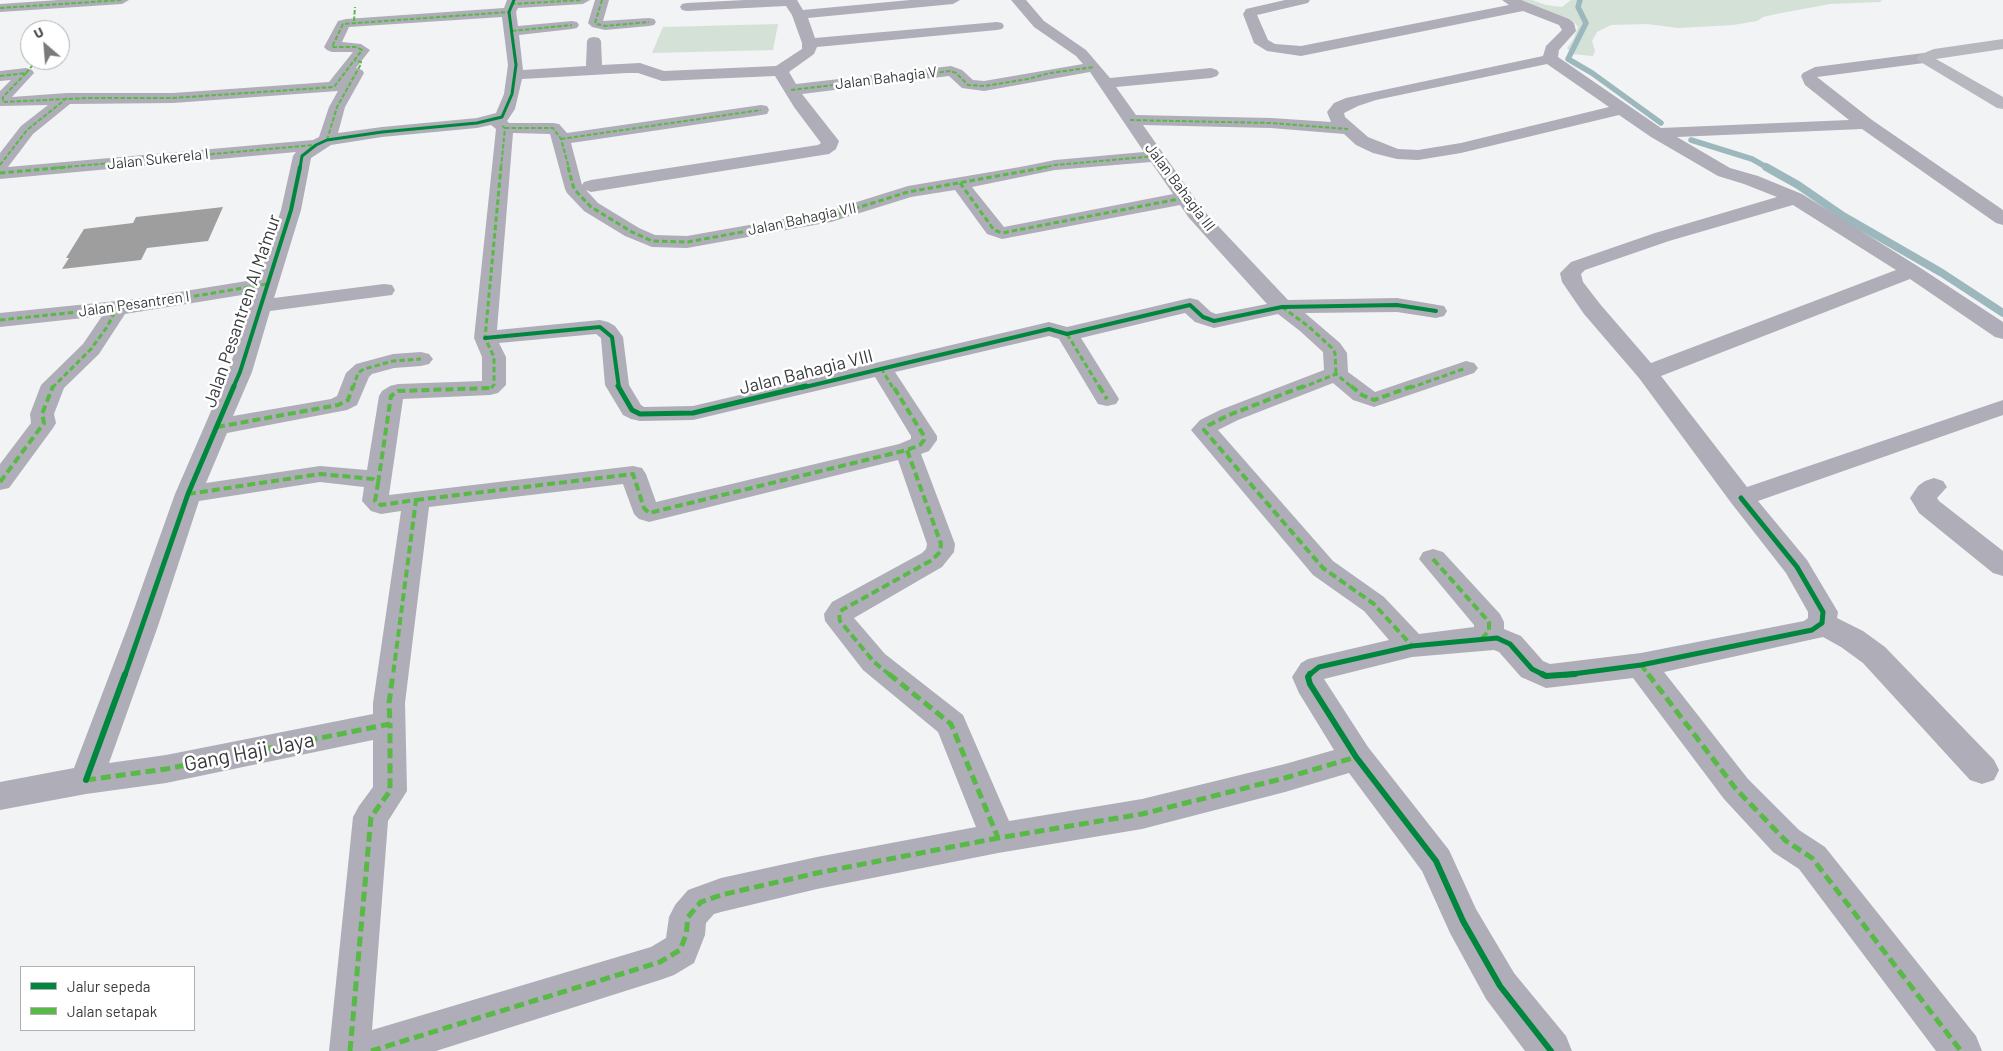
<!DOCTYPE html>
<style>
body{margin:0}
#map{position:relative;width:2003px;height:1051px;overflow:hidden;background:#f1f3f5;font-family:Barlow,sans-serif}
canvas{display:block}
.legend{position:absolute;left:20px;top:966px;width:175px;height:65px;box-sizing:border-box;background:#fff;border:1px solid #afb0b0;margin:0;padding:6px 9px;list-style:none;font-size:15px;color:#37393a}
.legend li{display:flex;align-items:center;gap:10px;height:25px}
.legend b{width:25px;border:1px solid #afb0b0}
.north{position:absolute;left:20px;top:20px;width:50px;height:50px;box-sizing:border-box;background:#fff;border:1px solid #afb0b0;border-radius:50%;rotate:333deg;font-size:14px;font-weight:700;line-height:20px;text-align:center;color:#37393a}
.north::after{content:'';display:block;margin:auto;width:18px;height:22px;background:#787a7b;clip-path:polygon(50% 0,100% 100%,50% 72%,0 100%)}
</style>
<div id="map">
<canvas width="2003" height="1051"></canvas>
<ul class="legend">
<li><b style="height:6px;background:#00873e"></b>Jalur sepeda</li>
<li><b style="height:6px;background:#58b947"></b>Jalan setapak</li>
</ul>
<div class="north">U</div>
</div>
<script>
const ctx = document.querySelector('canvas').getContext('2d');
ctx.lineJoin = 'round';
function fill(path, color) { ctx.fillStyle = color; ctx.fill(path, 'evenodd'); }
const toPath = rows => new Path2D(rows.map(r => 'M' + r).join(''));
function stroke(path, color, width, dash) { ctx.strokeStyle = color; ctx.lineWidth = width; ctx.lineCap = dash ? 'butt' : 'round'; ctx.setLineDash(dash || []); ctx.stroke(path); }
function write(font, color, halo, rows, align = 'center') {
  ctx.font = font + ' Barlow,sans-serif'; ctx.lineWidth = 5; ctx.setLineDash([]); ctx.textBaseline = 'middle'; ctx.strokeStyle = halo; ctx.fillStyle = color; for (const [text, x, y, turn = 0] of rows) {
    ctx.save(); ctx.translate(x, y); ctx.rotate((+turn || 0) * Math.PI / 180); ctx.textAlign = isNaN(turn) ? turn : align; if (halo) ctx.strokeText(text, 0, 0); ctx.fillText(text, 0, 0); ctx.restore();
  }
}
fill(toPath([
 [1515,0,1532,0,1546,5,1562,7,1571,0,1882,0,1880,2,1830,4,1776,14,1763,17,1757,21,1733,25,1678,28,1647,24,1611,25,1597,32,1595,36,1592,41,1595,51,1593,56,1572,54,1567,48,1573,40,1578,27,1574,22],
 [778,24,773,50,652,53,663,27]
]), '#d4e1d7');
stroke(toPath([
 [1580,0,1578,7,1586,23,1568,59,1592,73,1661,123],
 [1691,140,1752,159,1768,168]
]), '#9db8bd', 5.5);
stroke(toPath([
 [1766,167,1798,185,1843,216,1942,273,2003,313]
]), '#9db8bd', 8);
fill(toPath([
 [223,207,208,241,147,248,141,260,62,269,69,258,66,258,84,229,133,223,136,217]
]), '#9e9e9f');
fill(toPath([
 [58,0,129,0,122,4,0,12,0,4,58,0],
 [507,0,590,0,583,4,518,8,516,12,518,26,572,21,577,22,579,25,577,28,572,29,519,35,523,70,586,66,587,41,589,38,594,37,599,38,601,41,602,65,640,63,664,71,776,66,802,49,802,43,792,15,786,6,687,11,682,10,680,7,682,4,687,3,745,0,797,0,803,10,910,0,960,0,953,4,808,18,815,38,997,22,1002,23,1004,26,1002,29,997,30,817,47,814,54,789,72,796,84,951,66,962,70,973,80,984,81,1083,64,1076,56,1034,27,1011,0,1026,0,1044,21,1086,50,1110,78,1211,68,1217,70,1219,73,1217,76,1211,78,1116,87,1136,115,1271,118,1331,122,1327,112,1334,103,1346,98,1543,56,1546,46,1562,30,1559,25,1523,11,1301,56,1267,51,1254,43,1243,14,1246,9,1285,0,1310,0,1308,3,1257,15,1268,40,1275,44,1301,46,1509,5,1502,0,1521,0,1569,19,1574,23,1576,31,1559,50,1558,57,1661,128,1849,120,1805,85,1801,76,1803,73,1815,67,1924,53,1929,55,1932,58,1929,61,1924,63,1817,77,1872,120,2003,210,2003,225,1996,223,1862,129,1677,137,1730,168,1758,176,1802,194,1919,267,2003,322,2003,339,1995,337,1910,279,1661,376,1747,487,2003,400,2003,415,1758,501,1807,560,1838,612,1837,618,1863,631,1885,647,1994,760,1999,770,1994,780,1982,784,1970,780,1863,663,1841,647,1823,637,1664,672,1748,779,1799,830,1825,847,1976,1036,1982,1051,1936,1051,1799,869,1773,852,1724,799,1633,678,1546,688,1521,677,1499,652,1494,650,1412,657,1324,679,1368,747,1449,850,1476,909,1514,973,1566,1036,1572,1051,1525,1051,1486,999,1450,933,1422,871,1349,773,1285,792,1142,829,998,853,817,889,721,912,714,914,706,923,705,935,694,963,674,975,660,980,436,1051,329,1051,353,817,359,806,373,787,373,740,166,783,86,794,0,810,0,782,74,768,128,626,175,494,228,372,254,293,125,314,99,354,64,388,54,414,56,423,53,428,9,488,0,490,0,464,31,423,30,414,41,385,83,344,102,316,0,327,0,313,136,299,259,279,281,210,293,156,296,152,0,179,0,153,21,126,48,105,0,106,0,91,11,80,0,81,0,71,26,68,32,70,34,73,12,97,67,93,173,93,329,82,353,52,332,52,327,50,324,47,338,21,346,19,504,8,507,0],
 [502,17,508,65,504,94,496,113,477,118,382,127,338,133,345,107,364,73,362,70,356,68,370,50,361,44,342,42,349,27,502,17],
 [1547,64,1609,107,1461,143,1418,150,1398,149,1368,137,1345,117,1344,113,1358,106,1376,100,1547,64],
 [1090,72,1144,152,1055,160,1020,167,908,186,828,211,687,236,655,235,639,228,598,203,586,190,591,192,829,154,836,149,839,141,802,94,949,76,962,88,984,91,1090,72],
 [627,73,638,73,662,81,775,76,794,107,821,143,818,145,591,180,584,182,582,185,571,143,761,115,767,114,769,110,767,106,761,105,567,133,559,124,553,123,509,123,507,121,515,109,522,79,627,73],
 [338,91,329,107,319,137,313,140,8,167,33,134,70,104,173,103,338,91],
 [1619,115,1651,137,1718,176,1744,184,1777,197,1655,233,1571,262,1560,273,1562,282,1584,314,1639,378,1732,504,1786,573,1808,612,1808,618,1804,621,1641,653,1550,664,1543,661,1521,636,1504,629,1504,622,1500,614,1443,552,1433,549,1423,552,1419,559,1474,625,1474,627,1419,634,1384,597,1333,561,1218,430,1238,420,1333,383,1353,400,1374,407,1474,373,1478,368,1474,363,1466,361,1375,392,1348,372,1347,353,1340,343,1305,313,1397,312,1436,318,1444,316,1447,311,1444,306,1397,298,1288,300,1203,210,1143,125,1271,128,1344,134,1356,145,1373,153,1397,159,1418,160,1461,153,1619,115],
 [491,125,496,129,474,338,482,357,482,381,398,384,390,386,382,391,379,396,367,470,320,466,206,483,227,433,347,410,357,405,369,377,372,374,394,368,421,366,429,364,433,359,429,354,421,352,393,354,356,364,346,373,337,396,331,399,233,416,252,372,270,311,384,296,392,295,395,290,392,285,384,284,274,298,301,210,311,158,331,145,382,137,477,128,491,125],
 [513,133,550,134,565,189,567,193,584,211,625,236,652,247,687,248,831,222,911,197,955,190,987,234,1002,239,1180,205,1189,218,1267,304,1216,314,1211,312,1198,300,1190,298,1067,327,1049,322,693,406,644,407,641,405,629,385,623,337,615,326,608,322,600,320,497,330,513,133],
 [1151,162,1173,194,1004,227,972,187,1055,170,1151,162],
 [1793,205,1896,270,1651,363,1600,304,1583,282,1581,274,1585,270,1669,241,1793,205],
 [1185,313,1195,322,1214,328,1278,314,1300,331,1323,352,1324,370,1220,410,1200,420,1191,430,1313,575,1364,611,1389,640,1308,659,1301,663,1292,677,1299,693,1334,750,1285,764,1142,799,1009,821,963,715,885,654,854,618,942,567,954,552,955,544,921,454,929,451,937,440,937,436,895,372,1049,336,1059,339,1098,404,1107,406,1116,404,1119,399,1081,338,1185,313],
 [596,334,601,338,605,385,623,415,631,419,640,421,693,420,875,377,911,436,911,439,899,444,656,502,646,474,642,468,633,466,389,495,403,399,490,395,498,393,506,385,506,357,499,343,596,334],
 [898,460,927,544,926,549,922,553,832,602,824,614,825,621,863,670,938,732,976,827,817,857,721,878,688,890,675,905,669,917,666,938,651,947,372,1030,388,821,407,791,405,703,429,507,623,484,634,514,639,519,649,522,898,460],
 [320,482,364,487,362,501,371,511,381,514,401,511,373,703,373,714,166,755,109,763,158,626,199,501,320,482],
 [595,0,609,0,603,21,649,18,654,19,656,22,654,25,649,26,605,30,592,27,588,23,595,0],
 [1934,478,1943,481,1947,487,1937,498,1939,501,2003,551,2003,576,1993,573,1919,513,1910,498,1918,486,1925,481,1934,478]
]), '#afadb7');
fill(toPath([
 [2003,39,2003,49,1936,59,2003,97,2003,109,1997,108,1919,61,1916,58,1919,55,1934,49,2003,39]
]), '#b7b7bf');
stroke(toPath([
 [602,0,595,23,597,24,605,26,649,22],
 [511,4,583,0],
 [0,8,122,0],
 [354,21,355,7],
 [512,31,572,25],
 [26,73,37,60],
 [0,76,26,73,3,97,3,102,88,98,173,98,334,87,362,50,356,47,332,47,343,24,509,12],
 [791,90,951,71,956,73,968,85,984,86,1028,79,1050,73,1094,67],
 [1130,120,1271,123,1348,129],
 [505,128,553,128,561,139,569,168],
 [561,139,761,110],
 [327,140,337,107,361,64,361,62,354,60],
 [0,165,27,130,67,98],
 [55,168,314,145],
 [501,168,505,128,502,126],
 [1041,168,1055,165,1157,156]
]), '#58b947', 2, [4.5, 2]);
stroke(toPath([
 [568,167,574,189,591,207,632,232,652,241,687,242,831,216,908,192,1047,167],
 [0,173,69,167],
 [960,183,994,230,1002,233,1184,198],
 [1282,307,1308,326,1332,348,1335,353,1336,374],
 [0,320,136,306,267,284],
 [1067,334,1100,388],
 [881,368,893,388],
 [52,388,91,349,107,327,117,308],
 [353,388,358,373,364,369,393,361,421,359],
 [491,388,494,385,494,357,485,338,501,167],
 [1301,388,1336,374,1353,388],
 [1410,388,1466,368]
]), '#58b947', 3, [5.5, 3]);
stroke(toPath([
 [1099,386,1107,399],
 [1304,386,1229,415,1209,425,1204,430,1323,568,1374,604,1412,646],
 [1351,386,1362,395,1374,400,1413,386],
 [217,427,338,405,348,400,353,386],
 [0,482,44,423,42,414,53,386],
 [378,483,391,396,398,391,490,388,492,386],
 [188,494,320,474,373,479,378,483,375,501,381,505,416,500,393,675],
 [416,500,633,474,644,508,649,513,907,450,920,445,924,440,924,436,893,386],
 [1433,559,1489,622,1489,631,1481,639],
 [1641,665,1649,675],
 [890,675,874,662,840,621,839,614,842,610,932,560,940,552,941,544,907,450]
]), '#58b947', 4, [8, 4]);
stroke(toPath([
 [889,674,951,724,998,838,1142,814,1285,778,1356,757],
 [1648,674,1736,789,1786,841,1812,858,1961,1051],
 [86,780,166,769,390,724,389,703,393,674],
 [350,1051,371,817,390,791,390,724],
 [371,1051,660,962,680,950,686,935,688,917,701,902,721,895,817,873,998,838]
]), '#58b947', 5, [10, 5]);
stroke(toPath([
 [300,168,302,156,316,145,327,140,382,132,477,123,502,117,512,94,516,65,509,12,514,0]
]), '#00873e', 3);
stroke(toPath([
 [485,338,600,327,612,337,619,388],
 [233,388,240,372,291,210,300,167],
 [801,388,1049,329,1067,334,1190,305,1203,317,1214,321,1282,307,1397,305,1436,311]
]), '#00873e', 4);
stroke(toPath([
 [618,386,632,410,640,414,693,413,806,386],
 [125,675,188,494,234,386],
 [1309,675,1319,667,1412,646,1497,638,1510,644,1532,669,1544,675],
 [1565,675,1641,665,1812,630,1822,623,1823,612,1797,567,1741,498]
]), '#00873e', 5);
stroke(toPath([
 [1310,674,1308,677,1310,684,1356,757,1436,861,1463,921,1500,986,1551,1051],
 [1542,674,1546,676,1575,674],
 [86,780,125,674]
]), '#00873e', 6);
write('15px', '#37393a', '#fff', [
 ["Jalan Bahagia V",886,78,-7],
 ["Jalan Sukerela I",158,159,-6],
 ["Jalan Bahagia III",1180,187,53],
 ["Jalan Bahagia VII",802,219,-12],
 ["Jalan Pesantren I",134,304,-8]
]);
write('18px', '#37393a', '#fff', [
 ["Jalan Pesantren Al Ma'mur",242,311,-71],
 ["Jalan Bahagia VIII",806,372,-14]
]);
write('21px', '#37393a', '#fff', [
 ["Gang Haji Jaya",249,752,-11]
]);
</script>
